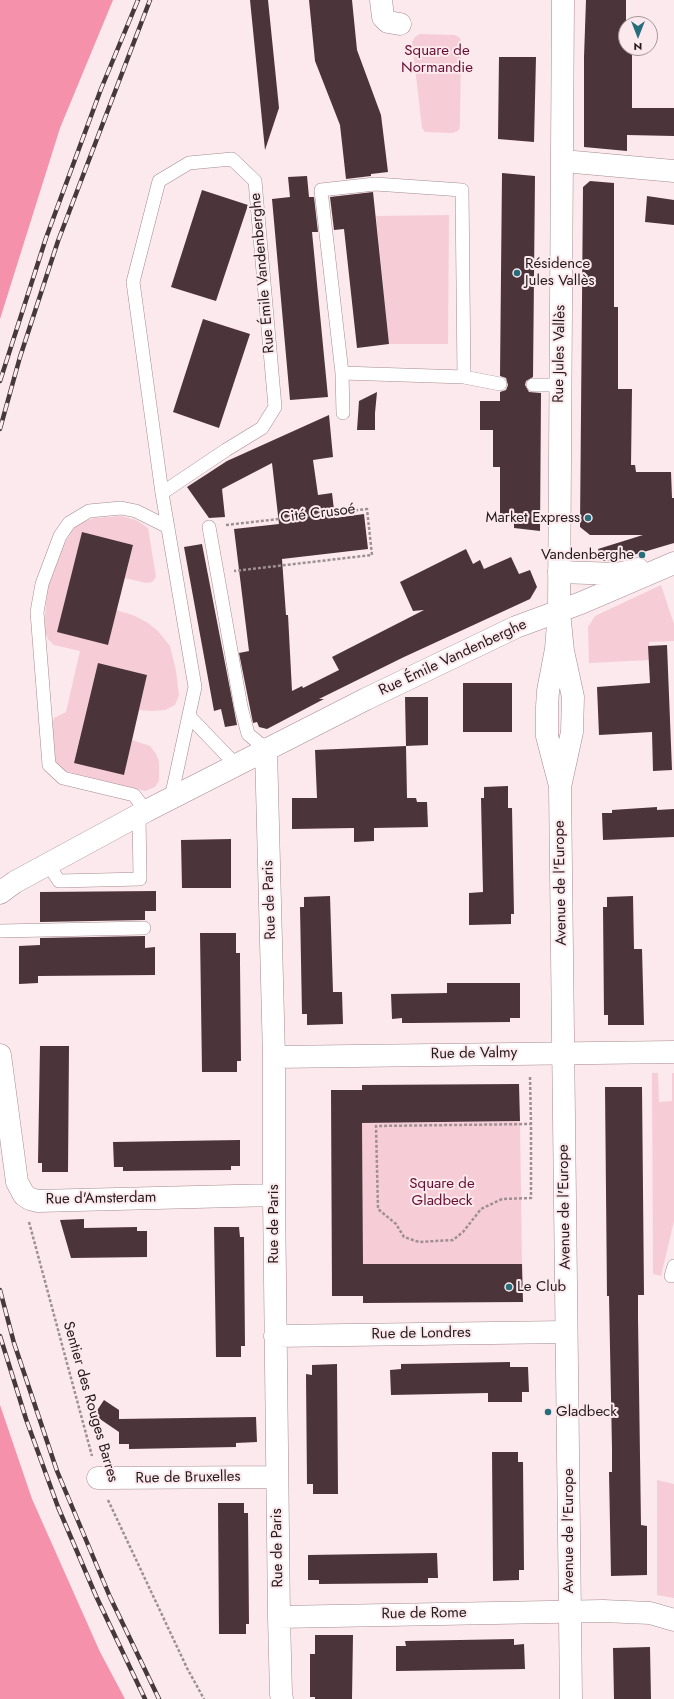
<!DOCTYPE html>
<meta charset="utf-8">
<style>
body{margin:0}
#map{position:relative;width:674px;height:1699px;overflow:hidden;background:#fbe9ed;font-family:Jost,sans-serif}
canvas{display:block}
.north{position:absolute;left:618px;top:16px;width:40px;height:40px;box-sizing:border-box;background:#fbe9ed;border:1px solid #a59699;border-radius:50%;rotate:180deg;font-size:11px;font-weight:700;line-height:16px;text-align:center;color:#24191c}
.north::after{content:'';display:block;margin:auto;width:14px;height:18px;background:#276e7c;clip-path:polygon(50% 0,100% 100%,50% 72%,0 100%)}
</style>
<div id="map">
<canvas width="674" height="1699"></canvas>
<div class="north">N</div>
</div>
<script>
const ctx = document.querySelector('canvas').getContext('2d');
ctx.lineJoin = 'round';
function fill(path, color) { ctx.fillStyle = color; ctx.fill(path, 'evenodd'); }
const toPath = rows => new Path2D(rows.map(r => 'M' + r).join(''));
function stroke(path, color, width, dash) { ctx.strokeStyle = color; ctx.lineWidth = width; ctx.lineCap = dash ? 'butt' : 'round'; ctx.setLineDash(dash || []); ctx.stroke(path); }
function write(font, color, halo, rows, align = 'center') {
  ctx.font = font + ' Jost,sans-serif'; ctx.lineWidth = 4; ctx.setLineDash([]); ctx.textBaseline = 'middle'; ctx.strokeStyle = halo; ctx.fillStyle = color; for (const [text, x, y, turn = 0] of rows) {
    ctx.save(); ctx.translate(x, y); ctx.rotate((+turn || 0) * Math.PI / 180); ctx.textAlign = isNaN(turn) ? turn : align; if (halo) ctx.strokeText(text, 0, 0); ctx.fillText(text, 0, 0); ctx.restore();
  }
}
fill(toPath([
 [420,34,455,35,460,38,461,44,460,123,459,130,453,133,425,132,422,128,412,42,415,37],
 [449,215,448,344,389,344,376,216],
 [121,516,136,520,148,528,156,577,152,582,146,583,125,578,133,545,82,532,57,632,116,610,135,616,148,623,158,631,170,646,176,671,179,695,175,705,165,710,152,711,139,710,147,675,98,663,74,762,124,775,132,740,150,746,156,754,159,762,159,781,155,787,145,791,65,771,58,766,55,758,52,726,54,718,66,712,80,651,54,645,48,639,44,630,47,591,51,577,63,546,73,529,79,523,95,518],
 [661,585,674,624,674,641,649,642,649,660,589,663,588,627,595,616],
 [652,1073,658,1073,659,1102,672,1101,672,1073,674,1073,674,1221,661,1276,653,1274],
 [520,1121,522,1264,363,1264,362,1123],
 [657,1480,674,1484,674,1598,657,1595]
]), '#f6cdd6');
fill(toPath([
 [0,0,113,0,60,128,0,319],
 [0,1405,32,1499,100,1652,125,1699,0,1699]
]), '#f591ab');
fill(toPath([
 [250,0,268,0,279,108,265,150],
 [309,0,352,0,357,50,381,115,388,172,371,174,371,176,346,179,340,125,315,61],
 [586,0,626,0,626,48,632,48,632,108,674,108,674,136,627,135,627,151,584,147,584,57],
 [499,57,536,57,534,142,498,139],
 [502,173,535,176,533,377,526,381,525,385,529,392,541,393,540,531,514,528,514,522,511,522,511,514,500,514,500,467,493,467,493,430,480,430,480,401,500,401,500,392,506,390,508,385,506,378,500,376],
 [307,176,309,197,314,197,318,232,312,232,328,397,290,400,272,199,290,197,288,177],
 [590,181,614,183,614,307,618,307,618,389,632,389,631,465,635,465,636,472,671,472,672,498,674,498,674,543,613,561,601,561,598,549,643,535,590,535,580,527,583,187],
 [202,190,248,205,216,301,171,287],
 [373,192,389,344,357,348,344,229,334,230,330,197],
 [647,196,674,200,674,225,645,222],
 [203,319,250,334,219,428,173,412],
 [377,392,375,413,375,430,357,430,359,401],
 [329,415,333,457,313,460,318,495,332,493,335,518,364,514,368,549,282,559,286,615,288,615,292,691,302,686,303,688,339,670,332,657,424,610,413,611,400,582,466,549,473,564,480,560,484,569,511,557,519,574,530,570,537,587,530,599,404,657,319,699,324,699,267,729,259,727,257,722,253,723,239,653,249,651,234,529,279,524,272,463,222,489,225,517,209,518,187,487,227,461],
 [82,532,133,545,108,645,57,632],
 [202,544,237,725,225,727,221,709,214,711,184,547],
 [667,645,672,770,653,771,652,732,599,735,597,687,650,683,648,646],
 [98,663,147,675,124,775,74,763],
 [463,683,512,683,512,732,463,732],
 [405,697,428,697,428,745,406,746],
 [406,746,407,798,416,798,417,802,427,802,428,827,374,828,374,841,354,842,354,828,292,829,292,798,317,798,315,750],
 [508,786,508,808,512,808,514,914,511,914,511,924,469,925,469,893,483,892,481,798,484,798,484,787],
 [657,807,657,810,674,809,674,837,603,840,602,813,612,813,612,810],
 [231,839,231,888,182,888,181,840],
 [156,891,156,911,145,911,145,920,40,922,40,892],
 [330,896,333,992,342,992,343,1024,307,1025,307,1014,302,1014,300,907,304,907,304,897],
 [633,896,634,949,642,949,644,1025,608,1025,608,1015,604,1015,603,907,607,907,607,897],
 [200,933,236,933,236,953,240,953,240,964,241,1061,237,1061,237,1072,202,1072],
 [145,936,145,948,155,947,155,975,38,976,38,983,19,984,19,946,40,945,40,938],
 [447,983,520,983,520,1018,510,1018,510,1022,412,1023,402,1023,402,1018,392,1019,391,994,447,993],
 [40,1046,69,1046,68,1172,42,1172,42,1163,38,1163],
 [519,1084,520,1121,362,1123,363,1264,522,1264,523,1302,363,1303,363,1296,332,1296,331,1090,362,1090,362,1085],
 [605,1087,642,1087,644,1295,638,1295,638,1318,641,1525,647,1526,647,1575,611,1576,609,1472,612,1472,612,1449,609,1296,607,1296],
 [240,1140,240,1166,231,1166,231,1170,123,1171,123,1167,114,1167,113,1142],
 [84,1219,84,1228,137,1227,137,1231,147,1231,147,1257,71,1258,60,1220],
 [214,1227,239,1227,240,1237,244,1237,245,1346,241,1346,241,1357,216,1357],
 [510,1362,510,1367,528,1367,529,1392,522,1392,522,1402,488,1402,488,1393,391,1395,390,1370,401,1369,401,1364],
 [337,1364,338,1494,313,1494,313,1484,307,1484,306,1374,312,1375,312,1365],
 [104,1400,119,1410,119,1419,256,1417,257,1442,236,1443,236,1447,129,1449,129,1444,119,1444,119,1432,94,1415],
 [492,1452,518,1452,518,1462,523,1462,524,1570,519,1570,519,1580,493,1581],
 [218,1503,244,1503,244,1513,248,1513,249,1624,246,1624,246,1634,219,1634],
 [437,1553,438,1578,428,1578,428,1583,319,1584,319,1580,308,1580,308,1555],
 [315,1635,353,1635,352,1699,315,1699,315,1697,310,1697,310,1654,315,1654],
 [514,1639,514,1645,524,1644,525,1669,396,1671,396,1646,406,1646,405,1641],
 [650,1647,651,1699,614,1699,613,1648]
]), '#4b343a');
const service = toPath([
 [342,373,321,190,375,184,462,190,464,377],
 [533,385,560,385],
 [343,413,342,373,464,377,500,384],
 [162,493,226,450,262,428,275,407,255,181,232,159,189,163,159,181,133,282,162,493,195,687,171,798],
 [209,527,241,707,248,734,266,749],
 [189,716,236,765],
 [146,811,134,795,63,778,49,765,37,612,42,584,60,536,69,523,89,511,121,508,136,511,168,527],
 [48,864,59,881,140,879,139,815],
 [0,931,144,928],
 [671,1276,674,1266]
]);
const minor = toPath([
 [381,0,383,17,388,22,400,24],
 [563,161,674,171],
 [559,572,618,574,638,569],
 [266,749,274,1057,274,1195,279,1617,281,1694,282,1699],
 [0,893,15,882,146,811,366,699,516,627,581,603,674,563],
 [0,1055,17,1182,24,1195,30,1199,38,1201,274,1195],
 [274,1057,674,1052],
 [275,1336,566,1332],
 [98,1478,277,1477],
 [279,1617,603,1611,650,1613,674,1620]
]);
const tertiary = toPath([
 [559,612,563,651,573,697,572,732,560,787,571,1699],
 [559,782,547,736,547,707,548,691,556,649,559,612,563,0]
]);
stroke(service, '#a68a90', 14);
stroke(minor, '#a68a90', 23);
stroke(tertiary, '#a68a90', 23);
stroke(toPath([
 [226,525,367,509,372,555,234,571],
 [530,1077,531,1124,531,1198,502,1199,481,1209,463,1232,453,1240,419,1242,404,1237,396,1224,378,1209,376,1126,531,1124],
 [29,1222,92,1456],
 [108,1500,187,1668,204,1699]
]), '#9e8f93', 2.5, [3, 2]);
stroke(service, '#fff', 13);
stroke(minor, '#fff', 22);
stroke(tertiary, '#fff', 22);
const rail = toPath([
 [0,381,46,238,101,89,138,0],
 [0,429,20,357,58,241,150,0],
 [0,1290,14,1343,57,1471,110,1597,159,1699],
 [0,1336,26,1419,58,1507,96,1596,145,1699]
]);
stroke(rail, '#45393c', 4.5);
stroke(rail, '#fbe9ed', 3, [9]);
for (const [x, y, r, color] of [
 [517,273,4,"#276e7c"],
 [588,518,4,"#276e7c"],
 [642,555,4,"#276e7c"],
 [509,1287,4,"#276e7c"],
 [548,1412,4,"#276e7c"]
]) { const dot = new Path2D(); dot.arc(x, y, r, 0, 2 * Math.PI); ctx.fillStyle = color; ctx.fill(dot); stroke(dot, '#fbe9ed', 1.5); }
write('15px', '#660d31', '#fbe9ed', [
 ["Square de",437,51],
 ["Normandie",437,68],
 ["Square de",442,1184],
 ["Gladbeck",442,1201]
]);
write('15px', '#24191c', '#fbe9ed', [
 ["Résidence",525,264],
 ["Jules Vallès",525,281],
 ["Market Express",580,518,"right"],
 ["Vandenberghe",634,555,"right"],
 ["Le Club",517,1287],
 ["Gladbeck",556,1412]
], 'left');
write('15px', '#24191c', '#fbe9ed', [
 ["Rue Émile Vandenberghe",263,273,-95],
 ["Rue Jules Vallès",560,354,-89],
 ["Cité Crusoé",318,514,-7],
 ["Rue Émile Vandenberghe",453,658,-25],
 ["Avenue de l'Europe",561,883,-91],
 ["Rue de Paris",270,900,-92],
 ["Rue de Valmy",474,1054,-1],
 ["Rue d'Amsterdam",101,1199,-1],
 ["Avenue de l'Europe",565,1207,-91],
 ["Rue de Paris",274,1224,-90],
 ["Rue de Londres",421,1334,-1],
 ["Sentier des Rouges Barres",90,1402,74],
 ["Rue de Bruxelles",188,1478,-1],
 ["Avenue de l'Europe",569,1531,-90],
 ["Rue de Paris",278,1548,-91],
 ["Rue de Rome",424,1614,-1]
]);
</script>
